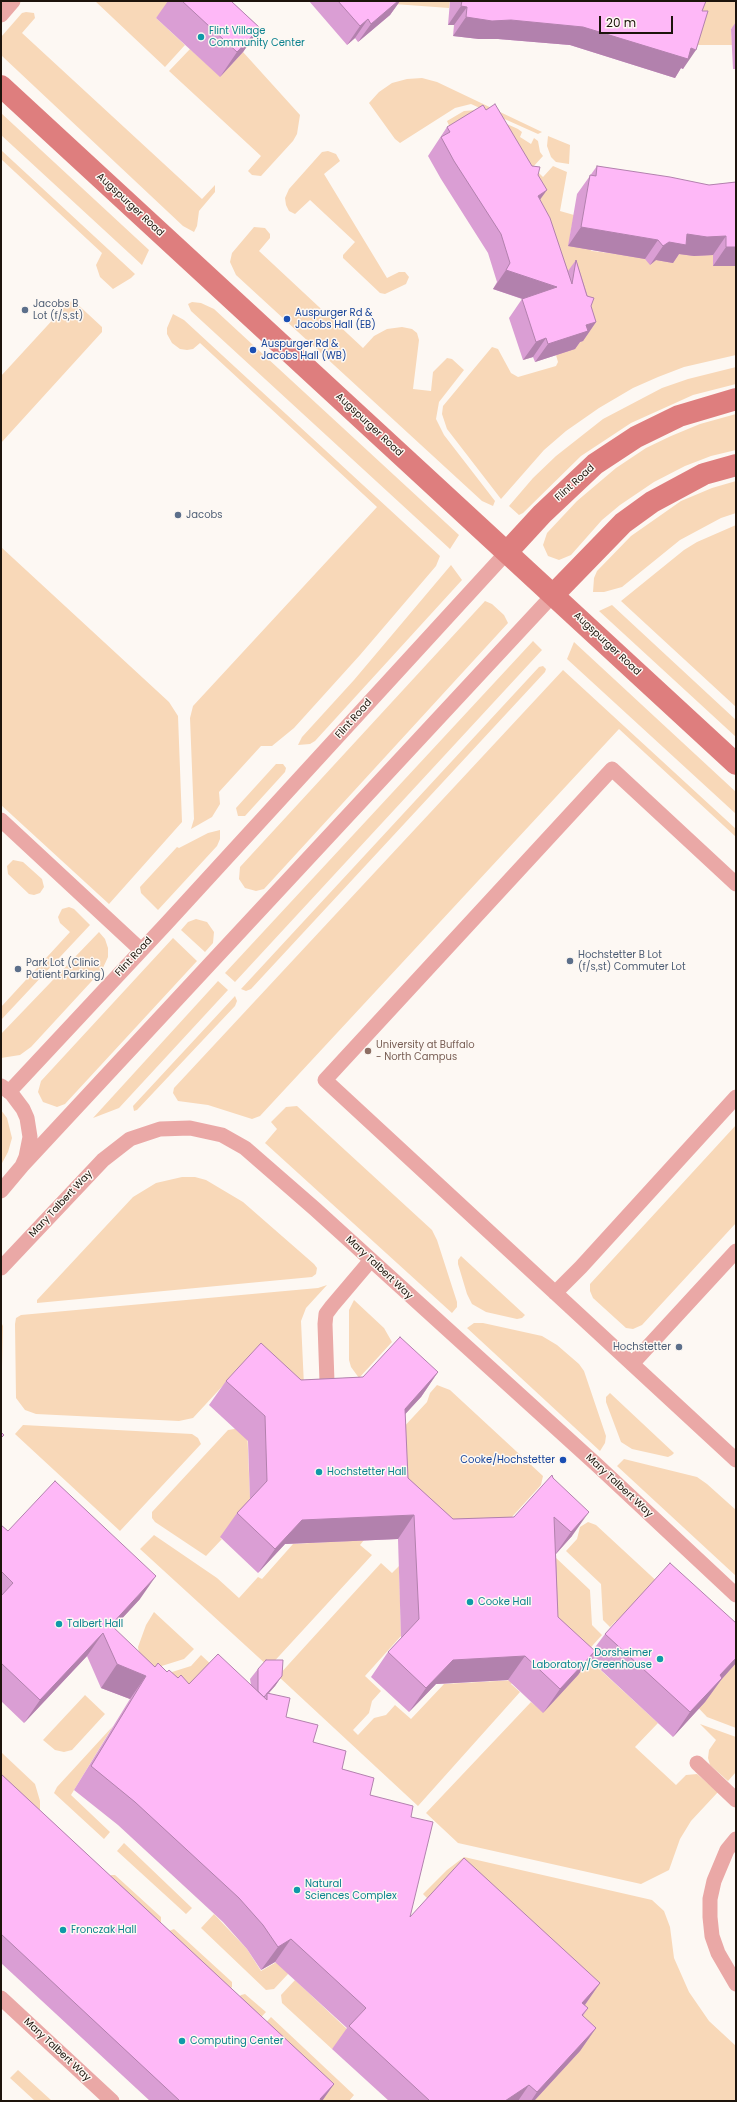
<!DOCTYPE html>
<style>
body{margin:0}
#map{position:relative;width:737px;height:2102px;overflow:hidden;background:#fdf8f3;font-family:Poppins,sans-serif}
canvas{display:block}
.frame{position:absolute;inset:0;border:2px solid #1d140c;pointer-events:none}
.scale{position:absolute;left:599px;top:16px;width:74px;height:18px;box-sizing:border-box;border:2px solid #1d140c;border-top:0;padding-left:5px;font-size:12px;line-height:14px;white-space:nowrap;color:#1d140c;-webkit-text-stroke:3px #fdf8f3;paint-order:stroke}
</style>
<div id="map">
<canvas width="737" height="2102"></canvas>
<div class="frame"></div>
<div class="scale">20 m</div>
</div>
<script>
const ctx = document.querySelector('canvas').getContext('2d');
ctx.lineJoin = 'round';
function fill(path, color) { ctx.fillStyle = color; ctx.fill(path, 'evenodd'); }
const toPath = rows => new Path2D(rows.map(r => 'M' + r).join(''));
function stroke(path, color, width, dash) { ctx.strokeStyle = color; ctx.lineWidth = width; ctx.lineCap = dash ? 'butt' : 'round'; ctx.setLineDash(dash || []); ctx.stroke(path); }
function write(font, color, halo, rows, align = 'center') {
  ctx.font = font + ' Poppins,sans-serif'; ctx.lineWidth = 3; ctx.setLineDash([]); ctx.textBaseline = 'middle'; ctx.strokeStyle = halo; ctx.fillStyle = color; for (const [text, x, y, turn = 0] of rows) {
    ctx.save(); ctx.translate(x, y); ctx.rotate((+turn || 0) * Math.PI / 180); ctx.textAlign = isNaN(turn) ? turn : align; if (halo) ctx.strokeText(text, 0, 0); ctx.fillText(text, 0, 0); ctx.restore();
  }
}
fill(toPath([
 [95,1,171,1,156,18,185,45,165,67],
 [392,1,450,1,449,8,394,4],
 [640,1,736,1,736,27,731,28,732,45,691,45],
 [26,12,34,13,35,18,22,33,202,199,215,185,215,192,199,211,197,226,194,232,183,226,2,56,1,37,22,13],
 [190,49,220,76,243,52,300,115,297,134,293,141,261,176,252,175,248,171,261,156,169,71],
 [422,78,437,82,542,132,538,134,471,104,455,108,400,143,395,139,369,103,379,92,392,83,407,79],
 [476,110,518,129,522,132,520,137,531,144,534,138,538,141,540,152,543,156,533,167,543,177,553,166,567,172,560,211,574,215,570,235,592,251,618,254,630,245,628,256,656,260,674,253,713,255,713,266,736,266,736,355,684,367,658,377,633,388,599,408,566,431,544,450,501,499,447,429,442,414,443,406,492,347,498,349,511,373,518,377,556,366,558,362,556,355,566,288,453,134,447,121,464,111],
 [1,113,149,250,142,265,1,135],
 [548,136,570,145,569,164,556,162,551,157,547,146],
 [1,150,135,274,131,278,113,289,100,277,96,265,102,253,1,159],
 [328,151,336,154,340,161,324,174,387,278,399,272,405,272,409,277,406,284,385,294,380,293,343,258,343,255,355,242,310,200,295,214,289,211,286,205,285,198,289,189,322,152],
 [254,227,265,228,270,234,270,238,259,251,363,348,374,336,387,329,402,327,412,329,417,333,419,340,413,389,431,391,433,372,447,358,452,359,464,370,439,402,436,419,444,435,495,501,493,506,482,501,236,275,230,262,232,253],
 [74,301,102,327,102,332,1,443,1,376,69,302],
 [192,302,201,303,214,309,459,535,450,549,191,311,188,304],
 [173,314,184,320,440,556,436,566,360,655,294,728,272,746,261,746,219,792,220,804,212,817,191,829,194,819,190,718,193,706,377,507,200,343,193,349,187,350,180,349,172,343,167,334,167,328],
 [736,367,736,384,693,395,631,423,581,456,523,513,519,515,509,506,533,478,556,456,603,419,662,388,688,379],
 [736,414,736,450,711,456,685,466,654,482,620,505,602,520,571,555,559,560,548,556,543,545,547,533,577,501,616,468,646,448,671,436,700,424],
 [736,481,736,513,721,518,680,540,622,587,604,592,593,592,594,578,597,571,631,536,681,501,712,488],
 [736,525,736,707,621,601,684,550,697,542],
 [1,547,169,702,178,716,182,822,109,904,1,805],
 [451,565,462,580,315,741,310,744,298,745,302,737,354,680],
 [485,601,492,604,504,615,508,623,264,889,256,891,245,888,239,879,240,867],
 [612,605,736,720,736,737,599,611],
 [533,641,542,650,235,982,225,973],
 [574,642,736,792,736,814,567,659],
 [543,666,546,669,545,672,251,989,246,991,241,989,539,667],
 [563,670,736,829,736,837,619,729,260,1116,252,1119,208,1105,178,1101,173,1093,174,1088],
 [276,764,283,764,286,768,285,772,245,816,238,816,236,808],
 [220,830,220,839,217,846,158,910,141,893,140,887,177,847,179,848,208,833],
 [13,860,23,862,42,879,44,887,40,893,34,895,29,894,8,874,7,866],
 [69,907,74,909,90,925,1,1020,1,1007,70,932,60,923,58,917,62,909],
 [196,919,207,922,214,932,213,943,205,952,181,930,188,922],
 [99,932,105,939,108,948,108,957,102,970,31,1047,20,1055,1,1058,1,1034],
 [173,938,197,961,65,1104,57,1107,43,1102,38,1092,41,1081],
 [218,981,228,990,119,1108,93,1118],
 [235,996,237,1001,235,1006,137,1110,134,1111,133,1106],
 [297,1106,432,1230,437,1240,457,1302,457,1307,452,1313,265,1143,277,1129,271,1122,286,1107],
 [1,1110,7,1118,12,1138,8,1152,1,1165],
 [736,1125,736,1223,642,1325,633,1329,626,1328,593,1298,590,1291,590,1284],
 [182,1177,195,1177,206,1180,243,1202,314,1264,317,1268,316,1274,312,1277,37,1303,37,1300,133,1197,156,1183],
 [461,1256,525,1315,522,1318,517,1319,486,1312,472,1304,467,1294,458,1264,458,1260],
 [327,1285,306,1308,301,1321,304,1386,242,1365,193,1418,179,1421,36,1414,25,1410,16,1398,15,1324,16,1318,21,1315,318,1288],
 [354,1300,384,1328,392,1342,359,1378,351,1367,349,1360,349,1310],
 [1,1322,3,1326,1,1408],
 [474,1323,483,1323,542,1336,557,1345,579,1364,584,1371,606,1436,605,1443,600,1451,467,1328],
 [437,1385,450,1390,543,1476,541,1485,501,1529,505,1532,396,1507,400,1431,427,1402,430,1393],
 [610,1393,674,1453,672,1455,668,1457,632,1449,621,1442,606,1402,606,1397],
 [23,1425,192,1434,198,1438,201,1444,120,1531,15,1434],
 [247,1427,251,1520,220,1538,222,1539,206,1556,155,1522,152,1518,152,1512,228,1430],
 [624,1459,697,1477,707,1484,736,1510,736,1576,617,1466],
 [588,1522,596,1525,702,1623,736,1657,736,1728,707,1717,619,1624,616,1621,610,1627,603,1620,601,1584,566,1551,577,1539,580,1527],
 [154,1535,217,1578,239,1598,258,1577,262,1579,293,1544,364,1540,360,1545,372,1555,269,1667,140,1549],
 [554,1556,590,1590,592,1625,602,1635,584,1655,658,1723,635,1747,676,1785,686,1775,697,1774,718,1792,691,1821,680,1839,669,1870,641,1884,458,1843,426,1813,531,1702,543,1712],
 [381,1563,392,1573,399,1566,401,1636,365,1676,381,1691,372,1701,369,1713,353,1730,358,1735,374,1718,386,1715,395,1705,411,1719,444,1684,515,1680,511,1684,520,1692,418,1806,278,1676],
 [154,1612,194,1649,184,1659,152,1669,139,1653,138,1647,146,1625],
 [201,1655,244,1695,173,1707,156,1677,191,1666],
 [85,1695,105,1714,72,1750,64,1752,55,1750,43,1740],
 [700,1724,736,1737,736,1772,728,1781,710,1765,708,1758,709,1750,716,1740],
 [113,1726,71,1795,110,1832,104,1839,54,1793,57,1787],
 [1,1752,35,1784,40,1801,40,1814,1,1803],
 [124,1843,192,1908,186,1914,117,1851],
 [464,1857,652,1900,664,1911,670,1927,674,1958,689,1992,709,2021,736,2046,736,2101,534,2101,430,1901,423,1894,447,1870],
 [111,1875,115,1875,161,1917,161,1922,146,1938,96,1891],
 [214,1914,247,1949,261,1971,285,1957,288,1974,274,1989,266,1990,201,1928],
 [174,1929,232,1982,232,1987,225,1994,169,1931],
 [295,1980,349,2031,332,2049,282,2003,281,1995],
 [245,1994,266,2012,247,2032,225,2011,241,1995],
 [271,2017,354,2095,349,2101,322,2101,253,2037],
 [18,2070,52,2101,35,2101,10,2078]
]), '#f8d8b8');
stroke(toPath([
 [1,15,13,1],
 [1,820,141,950],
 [736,884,612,769,325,1080,736,1460],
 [1,1086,11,1093,23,1109,27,1118,30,1137,26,1157,22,1166,1,1191],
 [9,1092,166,924,507,552],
 [22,1166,553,595],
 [1,1268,103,1160,130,1139,160,1129,190,1128,222,1135,245,1148,315,1209,598,1466,736,1595],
 [555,1293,581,1267,736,1097],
 [632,1364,736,1251],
 [327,1382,325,1324,326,1314,332,1306,371,1260],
 [697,1763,736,1800],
 [736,1839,727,1850,714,1881,710,1899,710,1917,712,1936,718,1953,736,1984],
 [1,1998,112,2101]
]), '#eaa8a6', 15);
stroke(toPath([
 [1,86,736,764],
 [507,552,542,514,595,464,636,437,679,416,736,399],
 [553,595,623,523,652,502,704,474,736,465]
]), '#de7e7e', 22);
fill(toPath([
 [168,1,231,1,260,28,243,52,220,77,156,18],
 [309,1,400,1,390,15,358,42,355,38,347,45],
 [450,1,706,1,683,69,681,68,675,78,570,45,498,39,479,39,453,36,454,25,448,25],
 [736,22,736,69,733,69,731,29],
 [486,110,538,175,540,200,568,271,576,260,596,322,583,341,580,342,575,349,535,362,533,357,523,360,509,318,522,299,493,289,497,282,488,253,441,179,428,156,447,127],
 [597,166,709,185,736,182,732,266,713,266,713,255,694,256,679,254,673,263,656,260,650,265,645,259,568,246,577,194],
 [438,1372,421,1397,405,1414,408,1478,453,1519,514,1517,553,1478,572,1536,556,1554,558,1617,593,1650,605,1634,736,1623,736,1663,721,1680,705,1702,673,1737,589,1659,578,1675,543,1713,508,1680,436,1684,409,1712,371,1677,388,1652,401,1638,398,1539,285,1544,258,1573,220,1537,237,1513,250,1499,248,1441,209,1405,226,1381,301,1380,363,1377],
 [1,1525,8,1531,140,1599,113,1628,155,1667,167,1672,189,1684,251,1685,250,1679,258,1669,282,1676,275,1686,268,1694,286,1717,370,1795,411,1817,410,1917,600,1983,585,2005,588,2008,583,2016,596,2028,580,2051,534,2101,389,2101,332,2049,347,2028,275,1962,261,1970,247,1949,223,1922,118,1825,74,1790,130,1699,101,1688,87,1656,24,1723,1,1701],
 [1,1774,334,2084,322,2101,150,2101,1,1963]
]), '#da9ed4');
fill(toPath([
 [398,1,400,1,390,15,358,42,371,24],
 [461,6,467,7,454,25,448,25],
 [466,17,511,20,583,27,691,48,696,50,683,69,681,68,675,78,570,45,498,39,479,39,453,36],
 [368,19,355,38,347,45,360,26],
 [260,28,243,52,220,77,237,52],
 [547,190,534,208,538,196],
 [581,227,658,240,645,259,568,246],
 [687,234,726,236,713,255,694,256,679,254,673,263,656,260,650,265,663,246,669,242],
 [726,247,736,247,736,266,713,266],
 [506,270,557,287,544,306,493,289],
 [596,322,583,341,580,342,575,349,535,362,548,344,586,325],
 [546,338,533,357,523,360,536,342],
 [438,1372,421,1397,388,1433,405,1409],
 [589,1512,572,1536,554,1556,571,1532],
 [414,1515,398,1539,285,1544,258,1573,275,1549,302,1520],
 [156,1576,140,1599,105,1637,111,1625],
 [103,1633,87,1656,24,1723,40,1700],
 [595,1651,578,1675,543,1713,560,1689],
 [525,1656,508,1680,436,1684,409,1712,426,1688,453,1660],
 [736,1658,736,1663,721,1680,705,1702,673,1737,690,1712,720,1675],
 [117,1664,146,1676,130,1699,101,1688],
 [282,1676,275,1686,267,1695,267,1694],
 [291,1939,275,1962,261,1970,278,1947],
 [600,1983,584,2006,582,2003],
 [596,2028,580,2051,534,2101,531,2101,537,2092],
 [334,2084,322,2101,318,2101],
 [529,2085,518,2101,505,2101]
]), '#b281ad');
const building = toPath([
 [182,1,231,1,260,28,237,52,182,1],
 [338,1,398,1,371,24,368,19,360,26,338,1],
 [462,1,706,1,702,11,708,11,696,50,691,48,688,59,583,27,511,20,492,21,466,17,467,7,461,6,462,1],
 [495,104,532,166,540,167,538,175,547,190,538,196,550,218,572,284,576,260,587,296,594,298,591,306,596,322,586,325,588,331,548,344,546,338,536,342,522,299,557,287,506,270,510,263,501,234,454,161,441,137,450,132,447,127,483,105,486,110,495,104],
 [597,166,670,177,709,185,736,182,736,247,726,247,726,236,707,237,687,234,686,245,669,242,663,246,658,240,581,227,590,175,596,176,597,166],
 [400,1337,438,1372,405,1409,408,1478,453,1519,514,1517,552,1475,553,1478,589,1512,571,1532,554,1517,558,1617,595,1651,560,1689,525,1656,453,1660,426,1688,388,1652,419,1619,414,1515,302,1520,275,1549,237,1513,267,1481,265,1416,226,1381,261,1343,301,1380,363,1377,400,1337],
 [1,1432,4,1435,1,1438,1,1432],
 [55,1481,156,1576,111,1625,155,1667,158,1663,167,1672,169,1670,178,1678,181,1675,189,1684,218,1654,267,1700,267,1693,290,1698,286,1717,318,1725,313,1742,346,1751,342,1769,374,1778,370,1795,413,1806,411,1817,433,1822,410,1917,464,1858,600,1983,582,2003,588,2008,582,2015,596,2028,537,2092,529,2085,505,2101,430,2101,349,2026,366,2008,291,1939,278,1947,263,1925,239,1898,135,1802,91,1766,146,1676,117,1664,103,1633,40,1700,1,1663,1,1596,13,1583,1,1571,1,1525,8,1531,55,1481],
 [670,1563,736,1623,736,1658,720,1675,722,1678,690,1712,605,1634,670,1563],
 [266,1660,283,1660,282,1676,264,1697,258,1691,258,1669,266,1660],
 [1,1774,334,2084,320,2099,321,2101,180,2101,1,1934,1,1774]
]);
fill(building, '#feb8f7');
stroke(building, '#b281ad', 1);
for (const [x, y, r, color] of [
 [201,37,4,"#0f9aa8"],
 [25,310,4,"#5c6f8a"],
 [287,319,4,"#1a4fb4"],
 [253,350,4,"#1a4fb4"],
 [178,515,4,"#5c6f8a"],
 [570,961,4,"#5c6f8a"],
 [18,969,4,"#5c6f8a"],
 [368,1051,4,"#8d6e63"],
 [679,1347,4,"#5c6f8a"],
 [563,1460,4,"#1a4fb4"],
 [319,1472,4,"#0f9aa8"],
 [470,1602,4,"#0f9aa8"],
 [59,1624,4,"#0f9aa8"],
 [660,1659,4,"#0f9aa8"],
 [297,1890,4,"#0f9aa8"],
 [63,1930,4,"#0f9aa8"],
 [182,2041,4,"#0f9aa8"]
]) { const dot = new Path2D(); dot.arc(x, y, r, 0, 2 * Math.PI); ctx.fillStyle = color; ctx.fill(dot); stroke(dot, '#fdf8f3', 1.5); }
write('10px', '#0d838f', '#fdf8f3', [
 ["Flint Village",209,31],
 ["Community Center",209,43],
 ["Hochstetter Hall",327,1472],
 ["Cooke Hall",478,1602],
 ["Talbert Hall",67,1624],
 ["Dorsheimer",652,1653,"right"],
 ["Laboratory/Greenhouse",652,1665,"right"],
 ["Natural",305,1884],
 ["Sciences Complex",305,1896],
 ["Fronczak Hall",71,1930],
 ["Computing Center",190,2041]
], 'left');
write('10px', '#1d140c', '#fdf8f3', [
 ["Augspurger Road",130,205,43],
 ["Augspurger Road",369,425,43],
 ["Flint Road",575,483,-42],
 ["Augspurger Road",607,644,43],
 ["Flint Road",354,719,-48],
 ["Flint Road",134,957,-47],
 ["Mary Talbert Way",61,1204,-47],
 ["Mary Talbert Way",379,1268,43],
 ["Mary Talbert Way",619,1486,43],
 ["Mary Talbert Way",57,2050,43]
]);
write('10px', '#4e5e75', '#fdf8f3', [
 ["Jacobs B",33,304],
 ["Lot (f/s,st)",33,316],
 ["Jacobs",186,515],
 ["Hochstetter B Lot",578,955],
 ["(f/s,st) Commuter Lot",578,967],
 ["Park Lot (Clinic",26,963],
 ["Patient Parking)",26,975],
 ["Hochstetter",671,1347,"right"]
], 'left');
write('10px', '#164399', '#fdf8f3', [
 ["Auspurger Rd &",295,313],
 ["Jacobs Hall (EB)",295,325],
 ["Auspurger Rd &",261,344],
 ["Jacobs Hall (WB)",261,356],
 ["Cooke/Hochstetter",555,1460,"right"]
], 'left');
write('10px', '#785e54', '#fdf8f3', [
 ["University at Buffalo",376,1045],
 ["- North Campus",376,1057]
], 'left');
</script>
